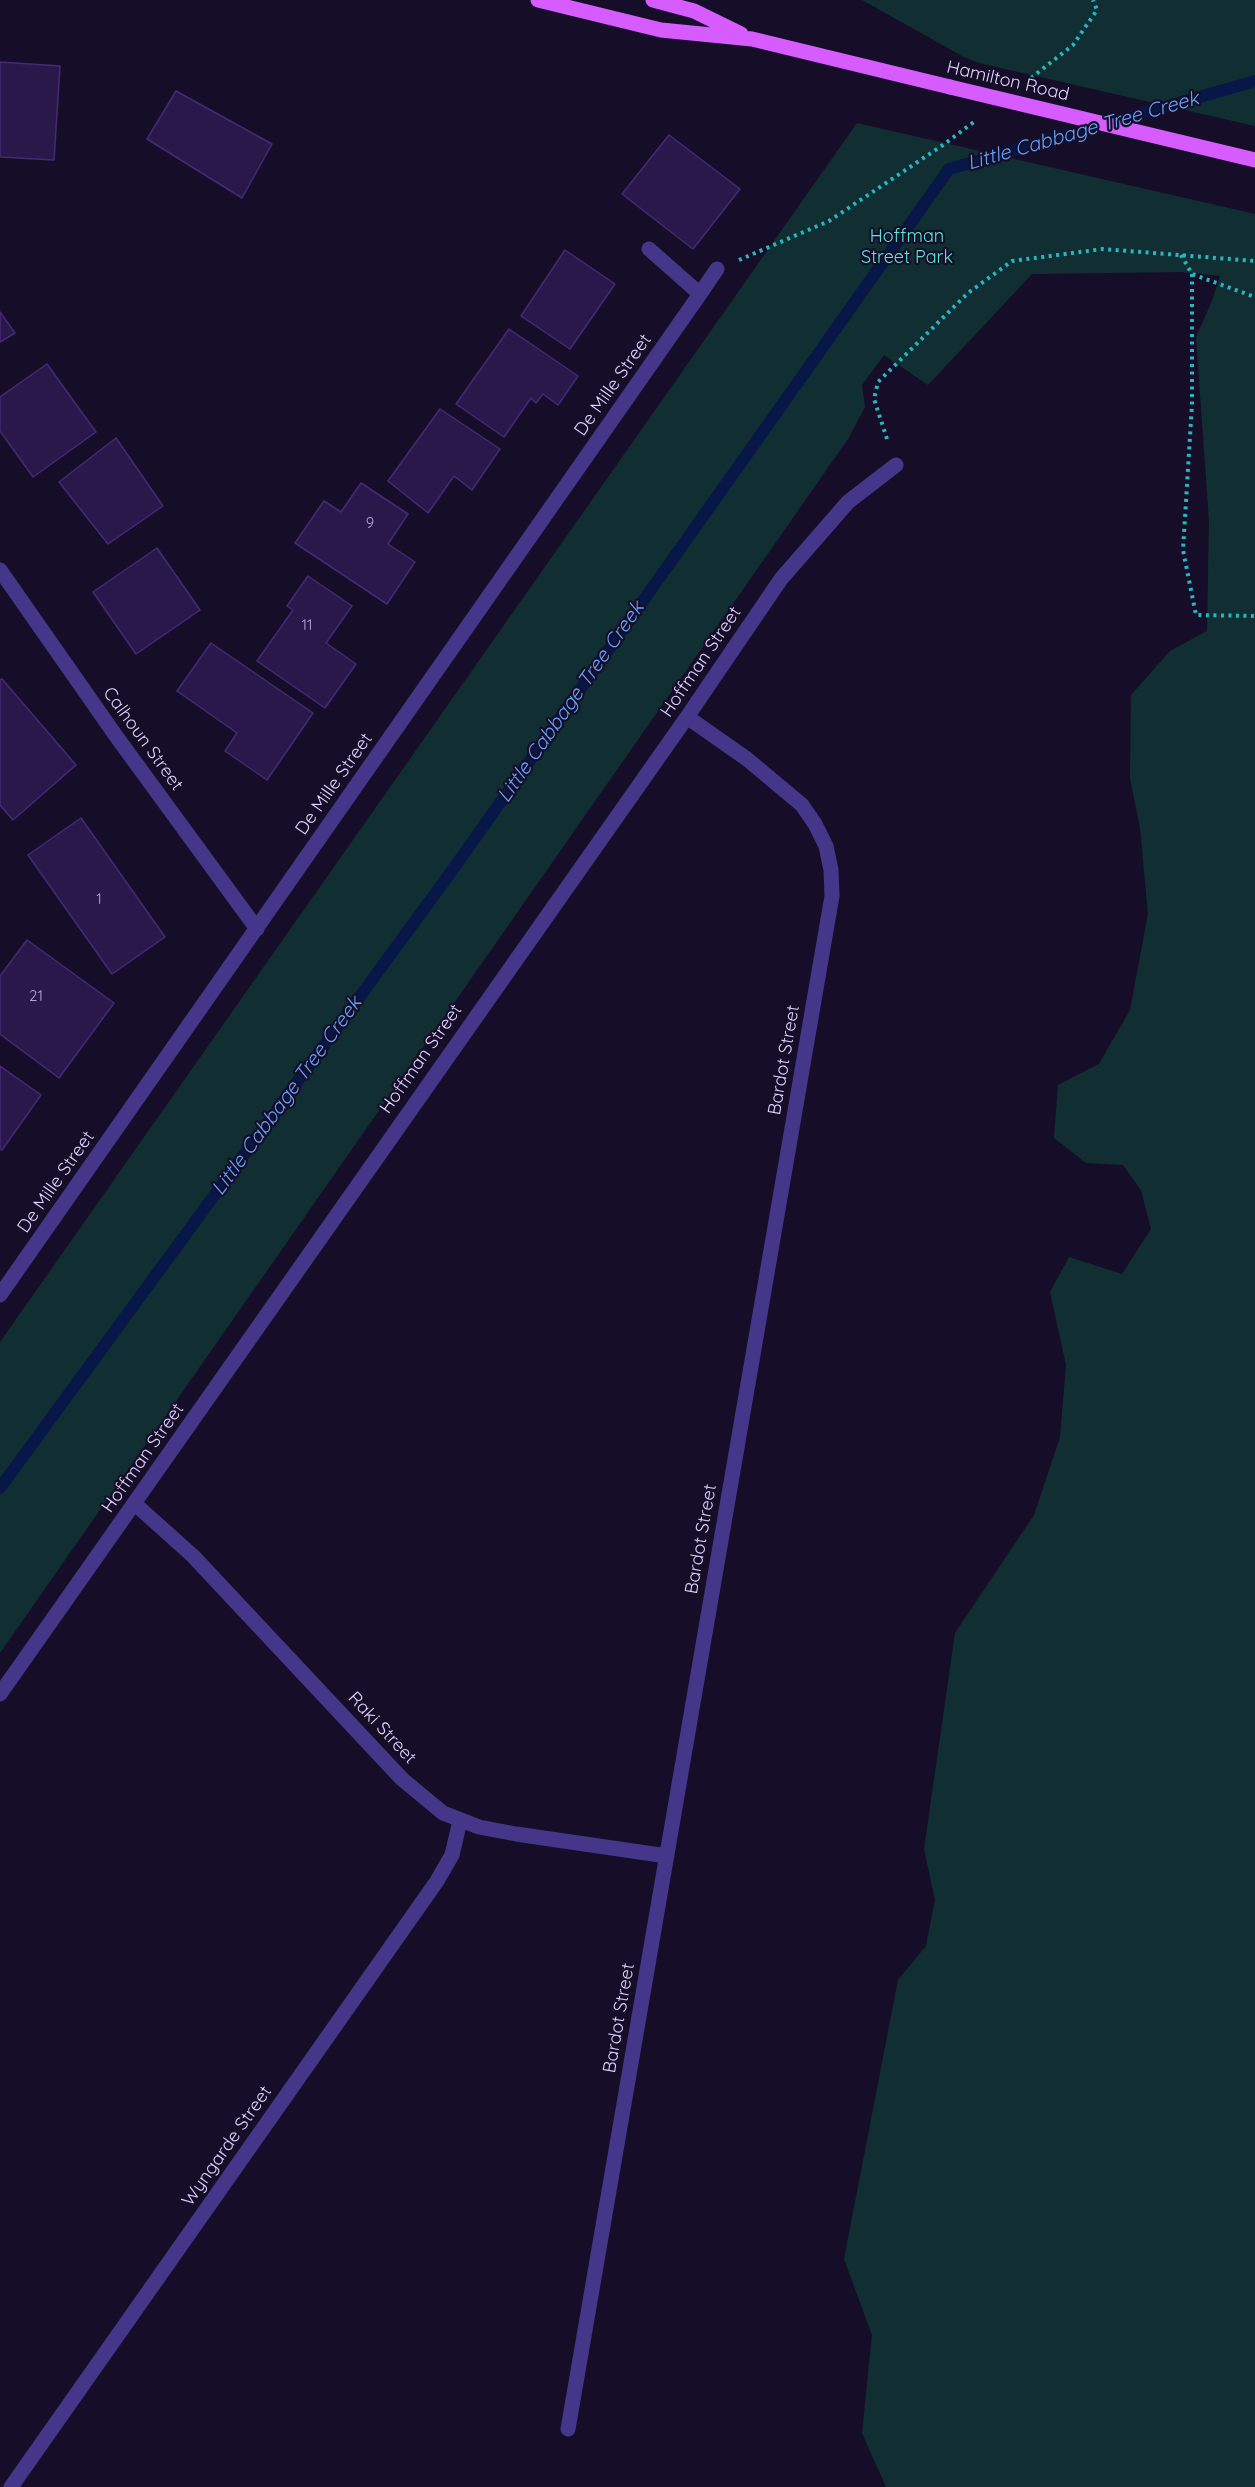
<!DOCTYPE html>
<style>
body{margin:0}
canvas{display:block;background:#160e28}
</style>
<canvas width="1255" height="2487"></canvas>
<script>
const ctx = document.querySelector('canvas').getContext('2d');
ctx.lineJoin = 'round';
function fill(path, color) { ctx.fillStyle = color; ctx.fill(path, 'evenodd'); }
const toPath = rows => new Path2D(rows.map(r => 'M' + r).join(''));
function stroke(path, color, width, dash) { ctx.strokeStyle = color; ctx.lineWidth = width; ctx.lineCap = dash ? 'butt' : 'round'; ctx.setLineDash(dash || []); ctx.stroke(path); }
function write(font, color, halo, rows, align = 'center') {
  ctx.font = font + ' Quicksand,sans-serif'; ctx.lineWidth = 4.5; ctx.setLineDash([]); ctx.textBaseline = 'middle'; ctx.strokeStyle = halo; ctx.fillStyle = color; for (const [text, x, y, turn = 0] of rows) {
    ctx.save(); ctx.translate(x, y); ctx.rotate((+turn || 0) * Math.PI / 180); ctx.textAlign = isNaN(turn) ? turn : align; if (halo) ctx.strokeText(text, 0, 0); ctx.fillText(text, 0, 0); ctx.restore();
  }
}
fill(toPath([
 [862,0,1255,0,1255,126,979,63,964,57],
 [857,123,1255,214,1255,2487,886,2487,862,2433,872,2335,844,2259,898,1980,926,1946,935,1900,924,1849,955,1633,1034,1515,1060,1437,1066,1365,1050,1292,1069,1257,1122,1274,1151,1229,1141,1190,1123,1165,1086,1163,1054,1138,1058,1085,1099,1064,1130,1010,1148,914,1140,828,1130,778,1131,695,1170,651,1207,631,1209,521,1196,337,1212,301,1220,276,1181,272,1032,274,928,385,884,355,862,385,865,407,848,439,0,1653,0,1342]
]), '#112f32');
stroke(toPath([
 [0,1488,451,872,949,169,1255,81]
]), '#071748', 12);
const building = toPath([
 [0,62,60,66,54,160,0,157,0,62],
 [176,91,272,144,242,198,147,139,176,91],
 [669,135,740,189,693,249,622,194,669,135],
 [565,250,615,284,570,349,521,316,565,250],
 [0,312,15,333,0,342,0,312],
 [509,329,578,376,558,405,543,394,536,403,531,398,504,437,456,404,509,329],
 [47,364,96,432,33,477,0,431,0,397,47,364],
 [440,409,500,449,472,490,454,476,428,513,388,481,440,409],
 [116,438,163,506,108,544,59,482,116,438],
 [361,483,408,514,388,544,415,562,387,604,295,543,324,501,341,512,361,483],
 [157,548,200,610,136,654,93,592,157,548],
 [308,576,352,606,326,643,356,664,325,708,257,661,293,610,287,606,308,576],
 [211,643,313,713,267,780,225,751,237,733,177,691,211,643],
 [2,679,76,765,13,820,0,805,0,680,2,679],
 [81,818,165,937,112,974,28,855,81,818],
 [27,940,114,1003,59,1078,0,1034,0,976,27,940],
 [0,1066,41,1095,2,1150,0,1149,0,1066]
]);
fill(building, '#29194a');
stroke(building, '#432a77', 1.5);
stroke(toPath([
 [1031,78,1073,45,1097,10,1093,0],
 [1181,255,1192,274,1255,297],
 [739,260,829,221,943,145,975,121],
 [1192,274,1192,404,1183,550,1196,615,1255,616],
 [887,439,874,399,878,382,968,293,1012,261,1103,249,1255,261]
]), '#28b6c0', 4, [3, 4.5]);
stroke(toPath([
 [649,249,700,294,717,269],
 [0,570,116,736,257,929],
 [0,1295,700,294],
 [135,1504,193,1556,402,1779,443,1813,479,1827,516,1834,667,1856],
 [0,1694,687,717,781,579,848,502,896,465],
 [568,2429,832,896,831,870,826,846,815,824,802,805,747,759,687,717],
 [11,2487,437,1881,452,1855,460,1821]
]), '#44378a', 15);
stroke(toPath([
 [538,0,661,30,752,39,950,87],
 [653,0,694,11,741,34]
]), '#d65cff', 15);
stroke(toPath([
 [950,87,1255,160]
]), '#d65cff', 15);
write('15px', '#b2a6d2', null, [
 ["9",370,523],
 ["11",307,625],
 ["1",99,899],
 ["21",36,996]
]);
write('18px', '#dfd5ff', '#160e28', [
 ["Hamilton Road",1008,81,13],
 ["De Mille Street",613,385,-55],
 ["Hoffman Street",701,662,-56],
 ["Calhoun Street",143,739,54],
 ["De Mille Street",334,784,-55],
 ["Hoffman Street",421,1059,-55],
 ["Bardot Street",784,1060,-80],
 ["De Mille Street",56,1182,-55],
 ["Hoffman Street",143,1458,-55],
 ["Bardot Street",701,1539,-80],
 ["Raki Street",382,1728,47],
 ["Bardot Street",619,2018,-80],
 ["Wyngarde Street",227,2146,-55]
]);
write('18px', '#5ae7d5', '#160e28', [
 ["Hoffman",907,237],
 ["Street Park",907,258]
]);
write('italic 20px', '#63a4ff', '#160e28', [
 ["Little Cabbage Tree Creek",1083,131,-16],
 ["Little Cabbage Tree Creek",571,702,-55],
 ["Little Cabbage Tree Creek",287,1096,-54]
]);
</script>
